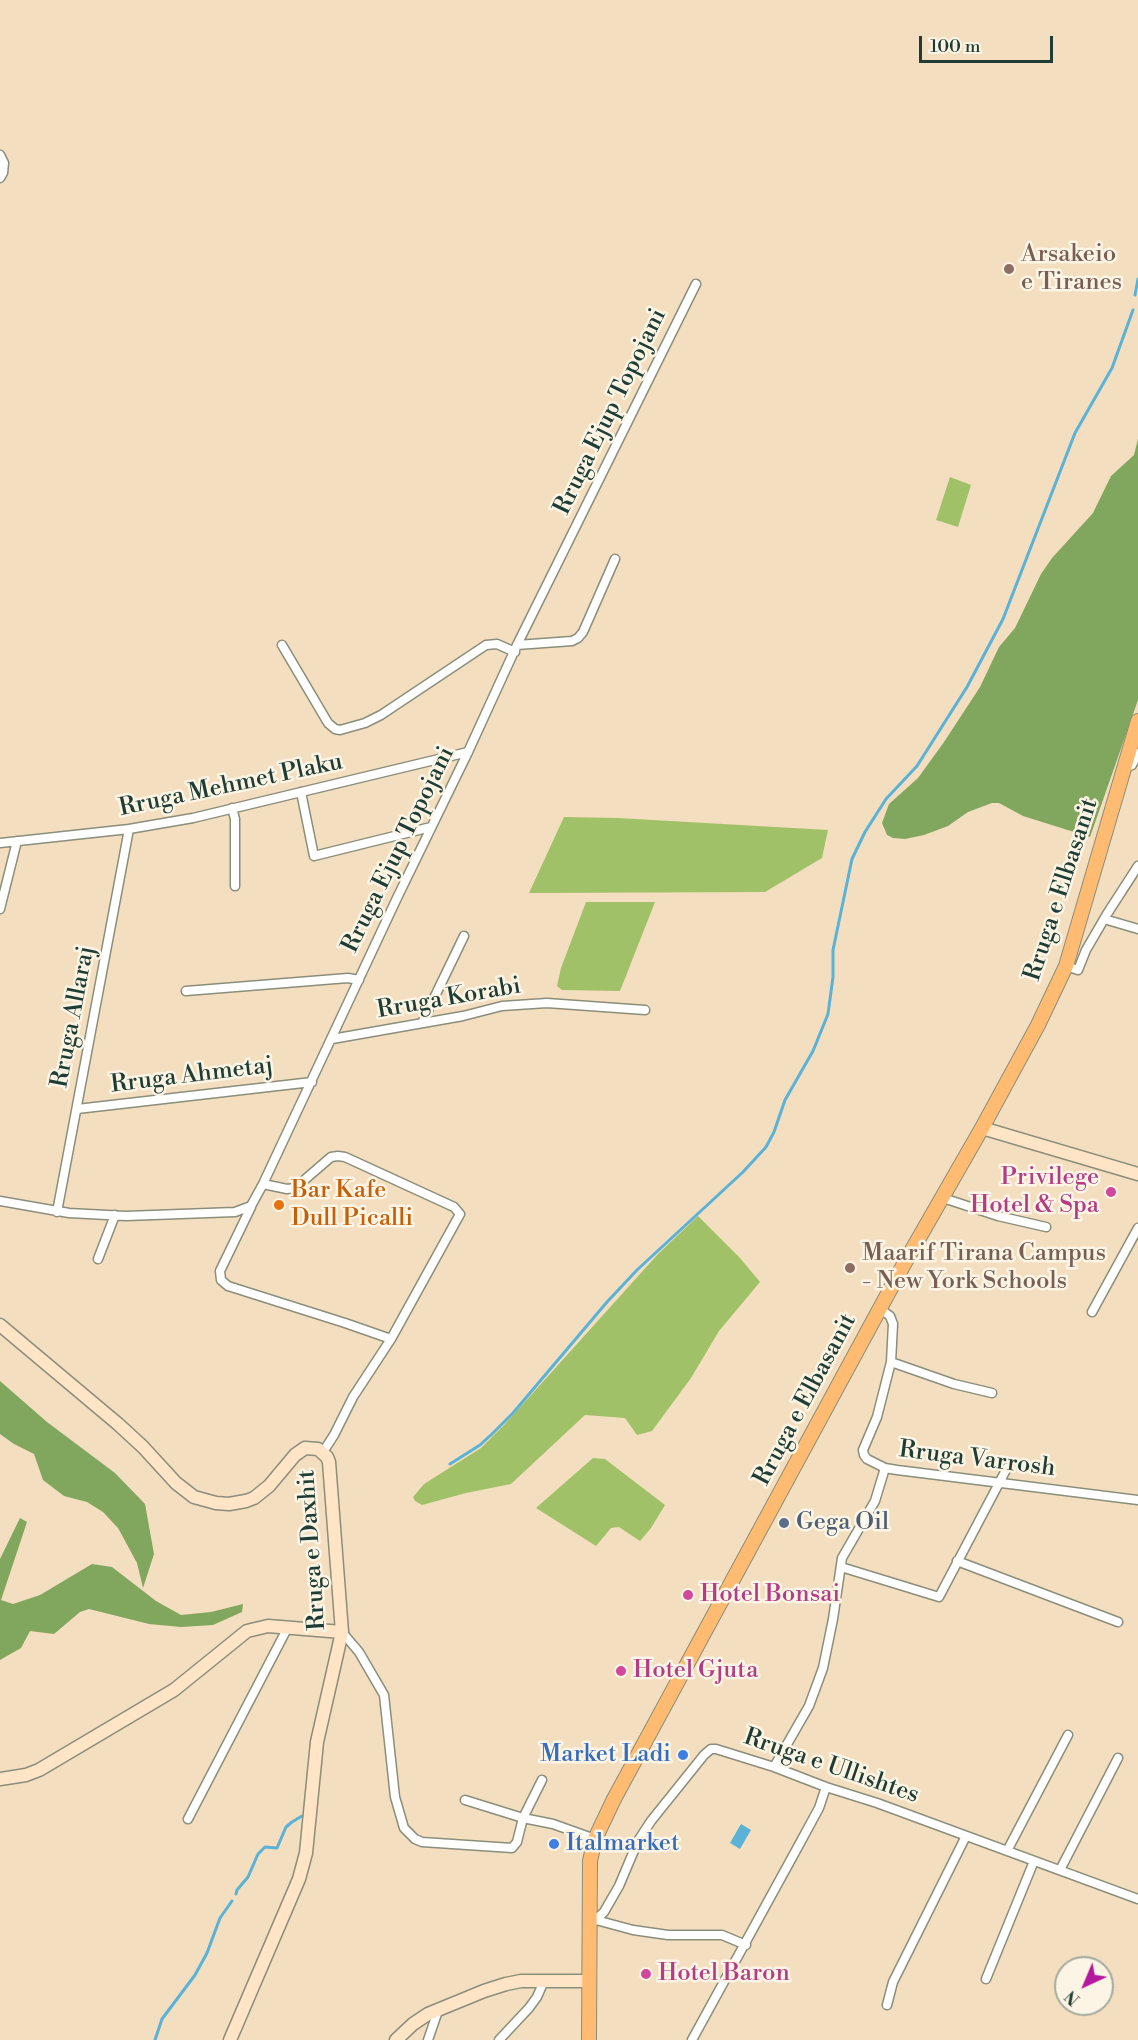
<!DOCTYPE html>
<style>
body{margin:0}
#map{position:relative;width:1138px;height:2040px;overflow:hidden;background:#f4dec0;font-family:"Libre Bodoni",serif}
canvas{display:block}
.north{position:absolute;left:1054px;top:1956px;width:60px;height:60px;box-sizing:border-box;background:#fcf5e5;border:2px solid #a4ab9e;border-radius:50%;rotate:224deg;font-size:16px;font-weight:700;line-height:24px;text-align:center;color:#1f3d34}
.north::after{content:'';display:block;margin:auto;width:21px;height:27px;background:#b5179e;clip-path:polygon(50% 0,100% 100%,50% 72%,0 100%)}
.scale{position:absolute;left:919px;top:36px;width:134px;height:27px;box-sizing:border-box;border:3px solid #1f3d34;border-top:0;padding-left:8px;font-size:18px;line-height:21px;white-space:nowrap;color:#1f3d34;-webkit-text-stroke:4px #fcf5e5;paint-order:stroke}
</style>
<div id="map">
<canvas width="1138" height="2040"></canvas>
<div class="north">N</div>
<div class="scale">100 m</div>
</div>
<script>
const ctx = document.querySelector('canvas').getContext('2d');
ctx.lineJoin = 'round';
function fill(path, color) { ctx.fillStyle = color; ctx.fill(path, 'evenodd'); }
const toPath = rows => new Path2D(rows.map(r => 'M' + r).join(''));
function stroke(path, color, width, dash) { ctx.strokeStyle = color; ctx.lineWidth = width; ctx.lineCap = dash ? 'butt' : 'round'; ctx.setLineDash(dash || []); ctx.stroke(path); }
function write(font, color, halo, rows, align = 'center') {
  ctx.font = font + ' "Libre Bodoni",serif'; ctx.lineWidth = 5; ctx.setLineDash([]); ctx.textBaseline = 'middle'; ctx.strokeStyle = halo; ctx.fillStyle = color; for (const [text, x, y, turn = 0] of rows) {
    ctx.save(); ctx.translate(x, y); ctx.rotate((+turn || 0) * Math.PI / 180); ctx.textAlign = isNaN(turn) ? turn : align; if (halo) ctx.strokeText(text, 0, 0); ctx.fillText(text, 0, 0); ctx.restore();
  }
}
fill(toPath([
 [950,477,971,485,958,527,936,520],
 [564,817,618,818,828,830,822,858,765,892,529,893],
 [586,902,655,902,620,991,562,990,557,986,561,968],
 [698,1216,740,1258,760,1282,719,1331,691,1378,652,1431,637,1435,625,1418,585,1415,511,1484,466,1493,422,1505,415,1501,413,1497,424,1484,481,1448,504,1425,658,1254],
 [593,1458,605,1459,665,1505,651,1528,640,1541,619,1527,611,1528,596,1546,536,1508]
]), '#a1c169');
fill(toPath([
 [1138,439,1138,700,1090,837,1023,816,999,803,992,803,968,812,948,826,924,835,905,839,893,838,887,835,882,823,889,804,918,778,944,742,980,687,999,647,1015,628,1041,574,1052,558,1093,513,1111,476,1134,455],
 [0,1381,47,1422,115,1473,145,1504,154,1554,143,1588,137,1563,118,1528,103,1512,87,1502,64,1496,43,1480,34,1454,14,1444,0,1434],
 [20,1518,27,1522,1,1600,13,1604,40,1595,92,1564,112,1567,156,1601,181,1615,211,1612,243,1604,242,1612,213,1625,181,1627,149,1624,89,1609,80,1612,54,1634,30,1631,21,1648,0,1660,0,1559]
]), '#80a75d');
fill(toPath([
 [741,1824,751,1830,740,1849,730,1843]
]), '#5ab2d7');
stroke(toPath([
 [1135,295,1138,279],
 [450,1464,480,1445,492,1434,513,1413,607,1302,637,1270,743,1172,766,1147,774,1132,785,1100,813,1051,828,1014,833,977,833,950,852,859,865,832,886,799,917,766,967,687,1003,619,1075,433,1112,368,1133,310],
 [236,1894,237,1890,248,1877,258,1854,265,1847,277,1848,286,1827,292,1822,302,1816],
 [155,2040,162,2019,195,1975,207,1953,220,1918,232,1901]
]), '#5ab2d7', 3);
const street = toPath([
 [0,155,4,163,3,173,0,178],
 [282,645,328,723,335,729,340,730,365,723,381,715,486,645,497,644,515,652],
 [517,645,572,641,578,638,583,632,615,559],
 [1125,768,1132,765,1138,753],
 [301,792,314,856,431,827],
 [232,808,235,819,235,886],
 [0,843,129,829,193,818,468,752],
 [0,909,17,841],
 [1104,919,1138,929],
 [1066,966,1078,970,1086,950,1107,914,1138,866],
 [186,991,348,978,359,980],
 [422,1023,464,936],
 [332,1039,463,1016,502,1006,547,1003,645,1010],
 [77,1109,312,1082],
 [263,1184,287,1189,295,1188,331,1157,338,1156,345,1157,454,1207,460,1214,391,1339,353,1397,334,1435,323,1452],
 [943,1198,998,1216,1046,1227],
 [0,1201,69,1213,126,1216,235,1212,251,1206,263,1184,397,898,468,752,517,645,696,284],
 [251,1207,220,1271,221,1280,228,1286,345,1323,391,1339],
 [57,1212,129,829],
 [98,1259,115,1215],
 [880,1309,890,1316,893,1324,891,1362,877,1417,863,1450,864,1455,867,1459,885,1468,897,1470,1138,1500],
 [1092,1312,1138,1228],
 [891,1362,954,1384,992,1393],
 [957,1561,1118,1622],
 [841,1567,939,1597,1007,1468],
 [342,1632,359,1652,384,1695,395,1797,404,1828,415,1839,422,1842,512,1848,517,1842,523,1818,542,1780],
 [774,1767,809,1706,823,1668,833,1619,842,1558,875,1501,885,1468],
 [465,1800,523,1818,553,1824,595,1839],
 [188,1819,288,1627],
 [1007,1851,1068,1735],
 [1060,1870,1118,1758],
 [596,1920,633,1930,668,1935,722,1935,746,1945],
 [591,1924,604,1912,619,1886,638,1841,651,1821,704,1755,711,1749,716,1749,774,1767,826,1787,877,1803,1138,1899],
 [986,1979,1034,1861],
 [887,2005,893,1982,966,1836],
 [428,2040,439,2008],
 [499,2040,529,2008,537,1997,544,1981],
 [692,2040,800,1843,819,1808,826,1787]
]);
const secondary = toPath([
 [982,1128,1138,1174],
 [0,1325,118,1424,143,1447,176,1483,194,1497,216,1503,229,1504,246,1501,254,1498,269,1486,295,1455,305,1448,318,1449,327,1457,329,1462,342,1632,317,1742,306,1853,299,1879,230,2040],
 [0,1779,26,1775,39,1770,174,1690,247,1631,268,1626,342,1632],
 [396,2040,413,2024,428,2014,484,1991,506,1984,521,1981,589,1981]
]);
const primary = toPath([
 [589,2040,590,1861,595,1839,614,1799,904,1264,982,1128,1038,1025,1066,966,1138,721]
]);
stroke(street, '#8a8e7a', 11);
stroke(secondary, '#8a8e7a', 15);
stroke(primary, '#8a8e7a', 16);
stroke(street, '#fff', 8);
stroke(secondary, '#ffe4c6', 12);
stroke(primary, '#ffbb71', 14);
for (const [x, y, r, color] of [
 [1009,269,6,"#8d6e63"],
 [1111,1192,6,"#d1479c"],
 [279,1205,6,"#e8710a"],
 [850,1268,6,"#8d6e63"],
 [784,1523,6,"#5c6f8a"],
 [688,1595,6,"#d1479c"],
 [621,1671,6,"#d1479c"],
 [683,1755,6,"#3f7fe0"],
 [554,1844,6,"#3f7fe0"],
 [646,1974,6,"#d1479c"]
]) { const dot = new Path2D(); dot.arc(x, y, r, 0, 2 * Math.PI); ctx.fillStyle = color; ctx.fill(dot); stroke(dot, '#fcf5e5', 2); }
write('24px', '#785e54', '#fcf5e5', [
 ["Arsakeio",1021,255],
 ["e Tiranes",1021,283],
 ["Maarif Tirana Campus",862,1254],
 ["- New York Schools",862,1282]
], 'left');
write('24px', '#1f3d34', '#fcf5e5', [
 ["Rruga Ejup Topojani",611,412,-64],
 ["Rruga Mehmet Plaku",231,786,-12],
 ["Rruga Ejup Topojani",399,850,-64],
 ["Rruga e Elbasanit",1062,890,-72],
 ["Rruga Korabi",449,999,-10],
 ["Rruga Allaraj",74,1017,-79],
 ["Rruga Ahmetaj",192,1076,-7],
 ["Rruga e Elbasanit",806,1400,-62],
 ["Rruga Varrosh",977,1460,7],
 ["Rruga e Daxhit",313,1550,-94],
 ["Rruga e Ullishtes",831,1767,19]
]);
write('24px', '#b23c85', '#fcf5e5', [
 ["Privilege",1099,1178,"right"],
 ["Hotel & Spa",1099,1206,"right"],
 ["Hotel Bonsai",700,1595],
 ["Hotel Gjuta",633,1671],
 ["Hotel Baron",658,1974]
], 'left');
write('24px', '#c56008', '#fcf5e5', [
 ["Bar Kafe",291,1191],
 ["Dull Picalli",291,1219]
], 'left');
write('24px', '#4e5e75', '#fcf5e5', [
 ["Gega Oil",796,1523]
], 'left');
write('24px', '#366cbe', '#fcf5e5', [
 ["Market Ladi",671,1755],
 ["Italmarket",566,1844,"left"]
], 'right');
</script>
